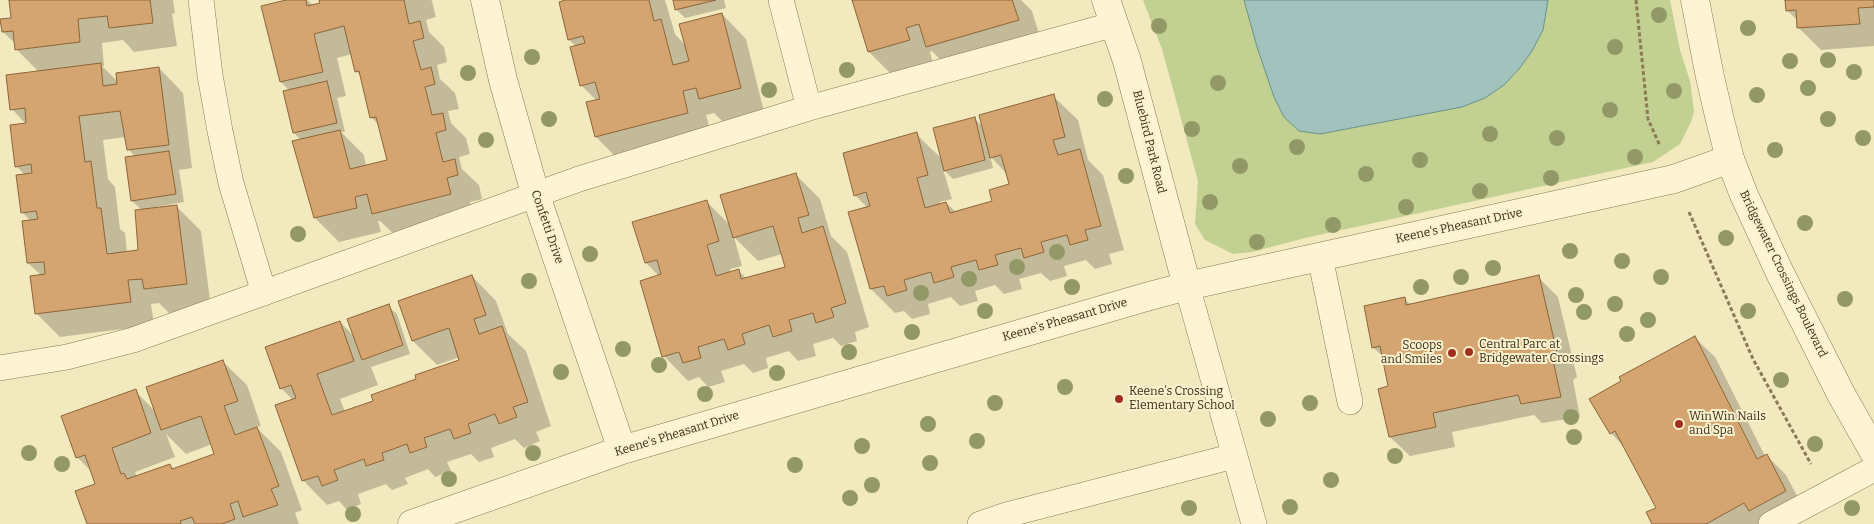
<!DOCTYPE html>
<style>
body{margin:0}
canvas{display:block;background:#f2e9be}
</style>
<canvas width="1874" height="524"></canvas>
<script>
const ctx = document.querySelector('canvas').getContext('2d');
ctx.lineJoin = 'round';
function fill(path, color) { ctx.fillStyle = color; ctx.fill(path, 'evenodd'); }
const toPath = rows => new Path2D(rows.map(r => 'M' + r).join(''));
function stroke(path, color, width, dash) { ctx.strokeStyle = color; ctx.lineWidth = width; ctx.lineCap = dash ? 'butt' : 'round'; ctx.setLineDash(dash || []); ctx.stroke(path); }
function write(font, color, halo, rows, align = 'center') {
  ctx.font = font + ' Bitter,serif'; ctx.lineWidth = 4; ctx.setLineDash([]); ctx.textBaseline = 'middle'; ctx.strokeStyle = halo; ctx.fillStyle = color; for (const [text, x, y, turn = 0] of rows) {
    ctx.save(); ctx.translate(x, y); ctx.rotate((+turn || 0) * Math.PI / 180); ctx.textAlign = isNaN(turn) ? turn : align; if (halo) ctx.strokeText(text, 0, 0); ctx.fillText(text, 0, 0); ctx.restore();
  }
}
fill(toPath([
 [1143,0,1670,0,1680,50,1690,81,1694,111,1691,122,1680,144,1653,162,1305,238,1252,252,1233,254,1205,240,1195,224,1198,181,1162,49]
]), '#c2d191');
const water = toPath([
 [1244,0,1548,0,1543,30,1532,51,1519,69,1504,85,1485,98,1462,107,1320,134,1299,131,1284,117,1274,97,1257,47,1244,0]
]);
fill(water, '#a2c3bd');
stroke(water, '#68928c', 1);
fill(toPath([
 [10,0,173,0,175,13,172,14,177,46,134,52,123,40,102,43,104,66,102,66,118,82,159,68,183,93,192,168,179,170,184,202,156,207,156,209,176,206,201,231,211,308,169,313,159,303,151,304,154,325,60,337,36,313,42,276,28,263,23,222,31,221,22,212,25,175,16,166,26,124,12,109,39,72,16,49,16,44,3,32,13,19],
 [126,137,128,149,136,157,132,201,143,211,139,251,127,253,125,233,120,229,115,187,108,179,103,140],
 [291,0,307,0,314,6,322,4,320,0,431,0,432,1,436,17,426,20,429,32,444,47,447,62,437,65,440,79,455,93,459,109,448,111,451,123,466,138,470,154,459,157,462,169,479,185,482,199,470,202,475,218,397,237,380,221,378,221,381,232,339,242,315,218,301,140,294,133,290,91,281,82,262,7],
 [352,54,356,71,361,76,371,117,380,126,388,161,366,166,364,155,341,132,345,132,337,98,346,96,337,58],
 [563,0,665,0,675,34,686,46,722,14,746,39,764,112,724,123,714,113,706,115,712,137,620,161,596,137,597,101,581,85,576,46,569,40],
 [674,0,724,0,726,8,685,18,676,9],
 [854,0,1021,0,1032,11,1042,44,951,71,932,51,930,52,933,64,893,76,869,52],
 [1786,0,1874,0,1874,46,1821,50,1799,28,1798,21,1787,10],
 [1053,96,1078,120,1088,160,1103,175,1124,250,1109,254,1112,264,1095,269,1086,260,1064,266,1067,276,1050,281,1041,273,1019,279,1022,289,1004,294,995,285,975,291,978,301,960,306,951,297,928,304,930,314,912,319,904,311,895,313,871,289,868,208,855,195,916,134,942,159,974,118,983,127],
 [990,156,1007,174,1011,185,994,202,956,212,946,203,941,204,940,202,952,199,943,169,953,179,993,168],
 [796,175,820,199,831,236,847,252,869,327,855,332,857,341,841,346,833,338,813,344,816,356,798,361,789,351,766,358,768,368,753,373,744,364,721,371,725,382,708,387,699,377,688,381,664,356,659,276,646,263,634,223,706,201,730,225],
 [734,237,758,261,782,254,786,268,747,279,738,270,731,272,730,269,742,266],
 [472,276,496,301,508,334,526,351,551,426,536,432,540,441,524,448,515,439,491,448,494,457,479,462,471,454,447,462,451,471,435,477,428,469,405,478,408,484,392,490,386,484,358,494,361,504,347,510,339,501,327,505,303,480,293,400,281,388,340,322,355,337,388,306,397,314,410,354,371,367,378,385,340,399,345,412,375,402,461,361,460,357,437,365,413,341,399,301],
 [1538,277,1558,297,1577,377,1573,380,1580,417,1542,423,1534,415,1452,432,1455,447,1410,456,1390,437,1390,387,1384,358,1373,347,1404,298,1411,305],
 [1695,338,1715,357,1765,456,1766,455,1786,475,1805,511,1761,524,1653,524,1658,508,1626,449,1611,433],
 [222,361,247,385,261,426,256,427,281,452,302,510,295,513,299,524,88,524,96,485,92,472,77,457,135,391,155,411],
 [166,434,186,454,212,444,216,454,175,470,170,465,137,477,135,472,175,457]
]), '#0003');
const building = toPath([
 [9,0,150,0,153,23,109,28,107,16,78,19,80,42,15,50,13,31,2,32,0,19,11,18,9,0],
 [286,0,306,0,307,6,320,3,319,0,404,0,409,24,420,21,424,38,413,41,421,70,431,67,435,84,425,87,432,115,443,113,446,130,436,133,443,162,455,159,458,175,447,178,451,194,372,214,367,194,355,197,357,208,314,218,292,141,340,130,350,169,387,160,376,117,370,118,359,71,355,72,344,26,314,34,323,72,280,82,261,6,286,0],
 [565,0,649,0,654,21,661,19,673,65,689,61,679,24,722,13,741,88,699,99,696,88,683,91,688,113,595,137,586,102,600,99,595,82,580,86,570,47,585,43,583,36,568,40,559,2,565,0],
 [673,0,716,0,675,10,673,0],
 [852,0,1012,0,1019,20,926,47,919,24,906,28,910,40,868,52,852,0],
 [1785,0,1874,0,1874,7,1858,8,1860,24,1797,28,1796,10,1786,11,1785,0],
 [101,63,103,86,117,84,116,73,159,67,169,145,127,150,120,111,79,116,85,162,91,161,97,208,101,208,107,254,138,250,135,210,177,205,187,284,144,289,142,279,128,280,131,302,35,314,30,276,45,274,44,262,27,263,22,221,38,219,36,211,21,213,16,175,32,173,31,164,15,167,10,125,26,123,25,108,10,110,6,75,101,63],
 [327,81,337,123,293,133,283,91,327,81],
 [1054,94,1065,137,1053,140,1058,155,1080,149,1101,226,1085,230,1088,240,1070,245,1067,235,1041,242,1044,252,1024,258,1021,248,995,255,998,265,979,270,976,260,951,267,954,277,934,283,931,272,904,280,907,290,887,296,884,286,870,289,848,212,870,206,866,192,854,196,843,153,917,132,928,175,917,178,925,208,946,202,950,213,992,201,989,190,1009,184,1001,155,990,158,979,115,1054,94],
 [975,117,985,160,944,171,933,128,975,117],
 [169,151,176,194,131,201,125,157,169,151],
 [796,173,809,215,798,218,802,233,823,226,846,303,831,308,834,317,816,323,813,313,789,320,792,331,773,337,769,325,742,334,745,344,728,350,724,339,698,347,701,358,683,363,679,352,662,357,640,281,661,274,657,260,645,263,632,222,707,200,719,241,707,245,716,276,739,269,741,279,785,267,773,226,733,238,720,195,796,173],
 [472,275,486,315,474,319,479,334,502,326,528,402,513,407,517,417,499,424,495,414,468,424,471,433,454,439,450,429,424,438,427,447,410,453,407,444,382,453,384,460,366,466,364,459,334,470,338,480,322,486,318,476,302,481,275,405,296,398,291,385,280,389,265,347,340,321,354,361,317,374,332,415,373,401,371,395,416,379,415,375,459,360,449,328,412,341,398,301,472,275],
 [1539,275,1558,357,1553,360,1561,397,1521,404,1518,395,1433,413,1436,427,1389,437,1378,389,1388,386,1380,346,1372,348,1364,306,1405,297,1406,305,1539,275],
 [389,304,403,345,362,360,347,319,389,304],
 [1695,336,1757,459,1767,454,1786,491,1749,511,1744,503,1706,524,1652,524,1646,512,1656,508,1615,431,1610,434,1589,399,1621,381,1619,377,1695,336],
 [223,360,238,401,224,406,235,435,257,427,279,486,271,489,278,505,243,517,238,501,230,504,235,519,222,524,195,524,192,517,180,521,181,524,87,524,75,491,95,484,85,455,76,458,61,416,136,389,151,433,112,448,121,474,124,473,127,479,170,464,172,469,214,454,201,416,161,430,146,387,223,360]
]);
fill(building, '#d4a570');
stroke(building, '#8d6438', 1);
const service = toPath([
 [201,0,210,75,220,131,231,183,264,293],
 [781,0,809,108],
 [1320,257,1350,402],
 [1187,286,1254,524],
 [0,368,67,357,133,340,579,179,809,108,1115,24],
 [980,524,1006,515,1234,456],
 [1771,524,1874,469]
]);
const minor = toPath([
 [485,0,503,80,535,193,622,450],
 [1106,0,1127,61,1187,286],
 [412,524,622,450,1146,297,1187,286,1674,179,1730,159]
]);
const tertiary = toPath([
 [1695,0,1710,77,1720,120,1730,159,1744,195,1780,273,1841,394,1874,452]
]);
stroke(service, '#8c7955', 26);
stroke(minor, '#8c7955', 29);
stroke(tertiary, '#8c7955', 29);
stroke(toPath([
 [1636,0,1648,119,1660,146],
 [1689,212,1753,359,1811,464]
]), '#8c7955', 3, [4, 2.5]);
stroke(service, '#fcf4d2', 25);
stroke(minor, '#fcf4d2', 28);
stroke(tertiary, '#fcf4d2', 28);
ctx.fillStyle = '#929967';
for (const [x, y] of [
 [1659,15],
 [1159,26],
 [1748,28],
 [1615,47],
 [532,57],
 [1828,60],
 [1790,61],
 [847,70],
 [1854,72],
 [468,73],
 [1218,83],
 [1808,88],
 [769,90],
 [1674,91],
 [1757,95],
 [1105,99],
 [1610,110],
 [549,119],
 [1828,119],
 [1192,129],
 [1490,134],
 [1557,138],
 [1863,138],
 [486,140],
 [1297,147],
 [1775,150],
 [1635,157],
 [1420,160],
 [1240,166],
 [1366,174],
 [1126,176],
 [1551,178],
 [1480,191],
 [1210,202],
 [1406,207],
 [1805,223],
 [1333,225],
 [298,234],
 [1726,238],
 [1257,242],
 [1570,251],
 [1057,252],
 [590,254],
 [1622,261],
 [1017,267],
 [1493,268],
 [1461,277],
 [1661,277],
 [969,279],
 [529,281],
 [1072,287],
 [1421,287],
 [921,293],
 [1576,295],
 [1845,299],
 [1615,304],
 [985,311],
 [1748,311],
 [1584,312],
 [1648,320],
 [912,332],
 [1627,334],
 [623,349],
 [849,352],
 [659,365],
 [561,372],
 [777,373],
 [1781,380],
 [1065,387],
 [705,394],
 [995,403],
 [1310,403],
 [1571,417],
 [1268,419],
 [928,424],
 [1574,437],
 [977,441],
 [1815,444],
 [862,446],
 [29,453],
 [533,453],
 [1395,456],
 [930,463],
 [62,464],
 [795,465],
 [449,479],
 [1331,480],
 [872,485],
 [850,498],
 [1290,507],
 [1189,508],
 [1852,508],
 [353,514]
]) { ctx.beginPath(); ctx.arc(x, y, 8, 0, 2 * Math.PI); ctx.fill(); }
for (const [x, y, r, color] of [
 [1469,352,5,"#a12d1f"],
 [1452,353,5,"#a12d1f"],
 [1119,399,5,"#a12d1f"],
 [1679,424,5,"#a12d1f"]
]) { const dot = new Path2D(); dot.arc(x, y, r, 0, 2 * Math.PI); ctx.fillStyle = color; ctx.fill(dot); stroke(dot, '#f9f1ce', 2); }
write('12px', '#3a2e1b', '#f9f1ce', [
 ["Bluebird Park Road",1149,142,76],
 ["Keene's Pheasant Drive",1459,226,-12],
 ["Confetti Drive",547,227,71],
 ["Bridgewater Crossings Boulevard",1783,274,64],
 ["Keene's Pheasant Drive",1065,320,-16],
 ["Keene's Pheasant Drive",677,434,-17]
]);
write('12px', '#3a2e1b', '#f9f1ce', [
 ["Central Parc at",1479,345],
 ["Bridgewater Crossings",1479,359],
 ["Scoops",1442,346,"right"],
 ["and Smiles",1442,360,"right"],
 ["Keene's Crossing",1129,392],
 ["Elementary School",1129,406],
 ["WinWin Nails",1689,417],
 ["and Spa",1689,431]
], 'left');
</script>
